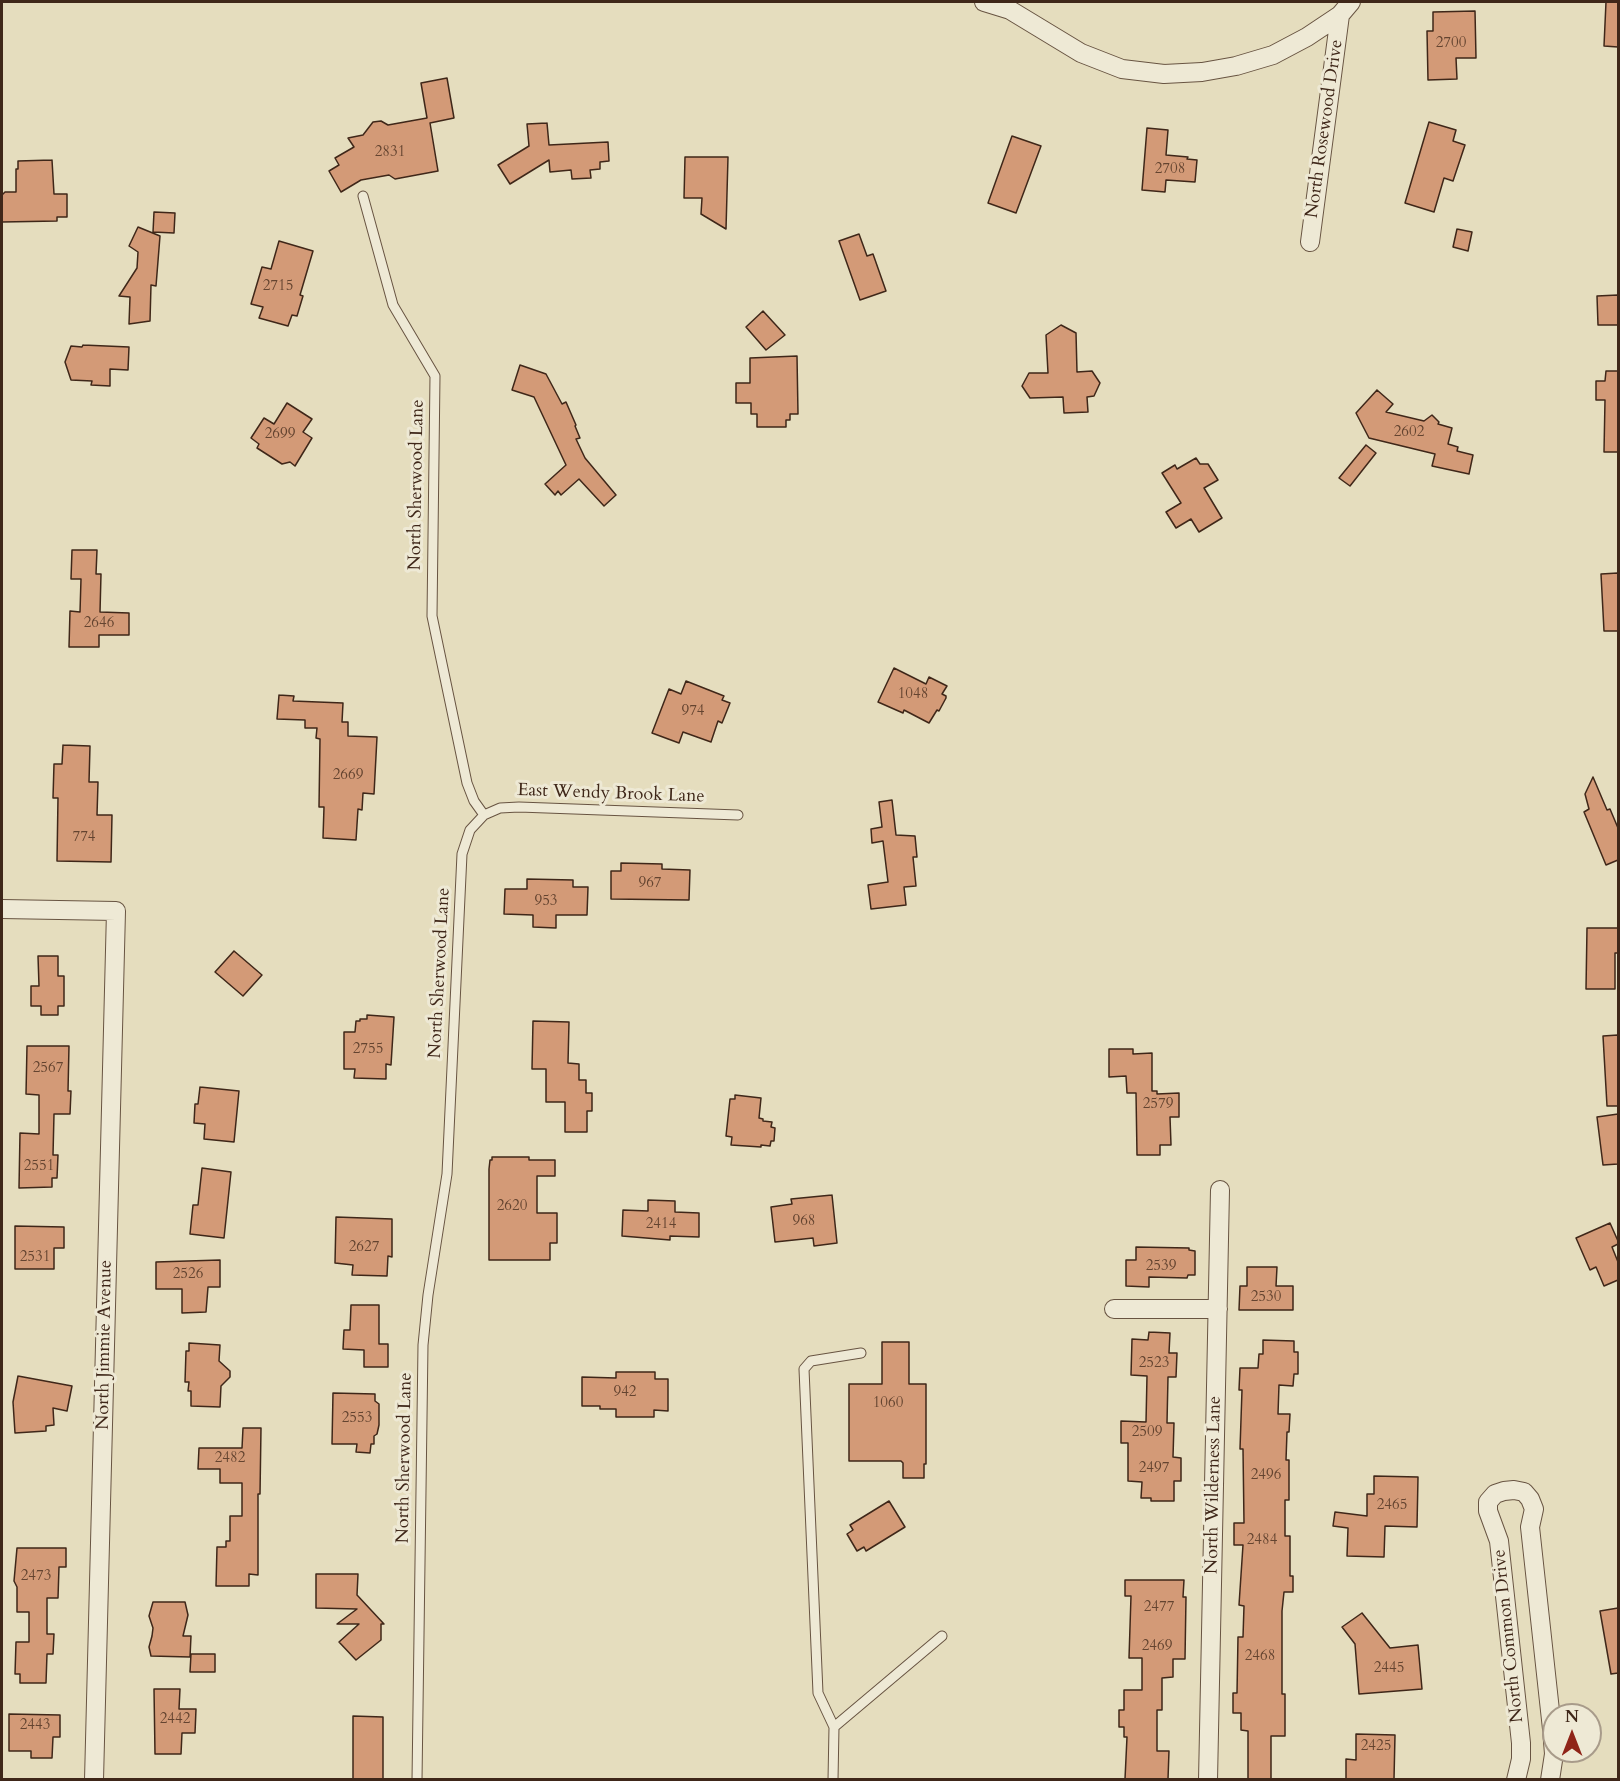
<!DOCTYPE html>
<style>
body{margin:0}
#map{position:relative;width:1620px;height:1781px;overflow:hidden;background:#e5ddbe;font-family:Cardo,serif}
canvas{display:block}
.frame{position:absolute;inset:0;border:3px solid #3f2719;pointer-events:none}
.north{position:absolute;left:1542px;top:1703px;width:60px;height:60px;box-sizing:border-box;background:#eee9d5;border:2px solid #a89b8a;border-radius:50%;rotate:0deg;font-size:16px;font-weight:700;line-height:24px;text-align:center;color:#3f2719}
.north::after{content:'';display:block;margin:auto;width:21px;height:27px;background:#8f2418;clip-path:polygon(50% 0,100% 100%,50% 72%,0 100%)}
</style>
<div id="map">
<canvas width="1620" height="1781"></canvas>
<div class="frame"></div>
<div class="north">N</div>
</div>
<script>
const ctx = document.querySelector('canvas').getContext('2d');
ctx.lineJoin = 'round';
function fill(path, color) { ctx.fillStyle = color; ctx.fill(path, 'evenodd'); }
const toPath = rows => new Path2D(rows.map(r => 'M' + r).join(''));
function stroke(path, color, width, dash) { ctx.strokeStyle = color; ctx.lineWidth = width; ctx.lineCap = dash ? 'butt' : 'round'; ctx.setLineDash(dash || []); ctx.stroke(path); }
function write(font, color, halo, rows, align = 'center') {
  ctx.font = font + ' Cardo,serif'; ctx.lineWidth = 6; ctx.setLineDash([]); ctx.textBaseline = 'middle'; ctx.strokeStyle = halo; ctx.fillStyle = color; for (const [text, x, y, turn = 0] of rows) {
    ctx.save(); ctx.translate(x, y); ctx.rotate((+turn || 0) * Math.PI / 180); ctx.textAlign = isNaN(turn) ? turn : align; if (halo) ctx.strokeText(text, 0, 0); ctx.fillText(text, 0, 0); ctx.restore();
  }
}
const building = toPath([
 [1606,2,1618,2,1618,47,1604,46,1606,2],
 [1475,11,1476,58,1456,58,1457,79,1428,80,1427,31,1433,31,1433,12,1475,11],
 [447,78,454,118,430,123,438,171,395,179,389,175,361,180,341,192,329,171,339,165,335,158,354,147,348,138,363,135,373,122,381,121,388,125,427,118,421,83,447,78],
 [1429,122,1456,130,1453,141,1465,145,1453,181,1444,178,1434,212,1405,203,1429,122],
 [547,123,549,145,608,142,609,161,600,162,600,169,590,170,591,178,572,179,571,170,550,172,549,160,510,184,498,165,529,146,527,124,547,123],
 [1147,128,1168,130,1166,155,1188,157,1187,159,1197,160,1195,182,1166,180,1165,192,1142,190,1147,128],
 [1012,136,1041,146,1016,213,988,203,1012,136],
 [685,157,728,157,726,229,701,214,702,198,684,198,685,157],
 [52,160,54,194,67,194,67,217,57,217,57,221,2,222,2,195,5,192,16,192,16,169,18,169,18,161,52,160],
 [154,212,175,213,174,233,153,232,154,212],
 [138,227,160,236,156,286,151,285,150,321,129,324,130,297,119,296,137,268,138,252,129,246,138,227],
 [1457,229,1472,232,1468,251,1453,247,1457,229],
 [859,234,867,256,873,254,886,291,860,300,839,241,859,234],
 [279,241,313,251,300,295,303,296,297,316,292,315,288,326,259,318,263,307,251,304,262,267,271,269,279,241],
 [1618,295,1618,325,1598,325,1597,296,1618,295],
 [763,311,785,335,766,350,746,327,763,311],
 [1061,325,1076,333,1077,372,1092,371,1100,383,1094,396,1087,397,1088,412,1064,413,1063,397,1030,398,1022,386,1029,373,1048,373,1046,335,1061,325],
 [83,345,129,347,128,370,110,369,110,386,91,385,92,381,71,380,65,362,71,346,82,347,83,345],
 [797,356,798,414,790,414,790,420,786,420,786,427,757,427,757,414,751,414,751,403,736,403,736,383,750,383,750,358,797,356],
 [520,365,546,374,562,404,566,402,576,425,575,426,580,438,576,439,585,458,616,495,604,506,579,479,561,495,558,491,555,495,545,484,566,465,534,397,512,390,520,365],
 [1606,371,1618,371,1618,452,1604,452,1605,400,1596,400,1596,381,1605,381,1606,371],
 [1377,390,1393,404,1386,412,1424,421,1432,415,1439,422,1438,424,1452,428,1448,444,1458,447,1457,451,1473,455,1469,474,1432,466,1435,454,1369,438,1356,413,1377,390],
 [287,403,312,419,303,432,312,438,295,466,290,462,282,464,257,448,259,444,251,438,264,418,274,424,287,403],
 [1366,445,1376,453,1350,486,1339,478,1366,445],
 [1196,458,1200,464,1208,464,1218,480,1204,488,1222,518,1199,532,1191,519,1176,528,1166,512,1181,503,1162,473,1175,465,1177,469,1196,458],
 [72,550,97,550,96,574,101,574,100,612,129,613,129,635,99,635,99,647,69,647,70,611,80,612,81,579,71,579,72,550],
 [1618,573,1618,631,1604,631,1601,574,1618,573],
 [894,668,926,684,929,677,947,686,942,694,946,696,946,698,939,711,937,710,929,723,904,710,903,713,878,702,894,668],
 [686,681,724,696,722,700,730,703,722,723,718,721,711,742,683,732,679,743,652,733,669,689,681,694,686,681],
 [279,695,294,696,293,701,343,703,342,722,348,722,348,736,377,737,374,794,363,793,362,810,358,809,356,840,323,838,324,807,319,807,320,739,316,738,317,728,305,728,305,720,277,719,279,695],
 [63,745,90,746,89,782,98,782,97,815,112,815,111,862,57,861,58,798,53,798,54,764,62,764,63,745],
 [1593,777,1607,810,1610,809,1618,828,1618,860,1606,865,1584,812,1589,809,1585,794,1593,777],
 [892,800,896,835,915,836,917,857,913,857,916,886,904,887,906,905,871,909,868,885,888,882,883,841,872,843,871,829,882,827,879,802,892,800],
 [621,863,662,864,662,869,690,870,689,900,611,899,611,871,621,871,621,863],
 [527,879,573,880,573,887,588,887,587,915,556,915,556,928,533,927,533,915,504,914,505,889,527,889,527,879],
 [1587,928,1618,928,1618,953,1615,953,1615,989,1586,989,1587,928],
 [234,951,262,975,243,996,215,972,234,951],
 [38,956,58,956,58,976,64,976,64,1006,58,1006,58,1015,41,1015,41,1006,31,1006,31,986,39,986,38,956],
 [367,1015,394,1017,391,1065,386,1064,386,1079,354,1078,355,1069,344,1069,344,1032,355,1032,356,1021,360,1021,360,1019,367,1019,367,1015],
 [533,1021,569,1022,568,1063,579,1064,579,1080,586,1080,586,1093,592,1093,592,1111,587,1111,587,1132,565,1132,565,1102,546,1102,546,1069,532,1069,533,1021],
 [1618,1035,1618,1106,1607,1106,1603,1036,1618,1035],
 [27,1046,69,1046,68,1091,71,1091,70,1114,54,1114,53,1155,58,1155,57,1178,52,1178,52,1187,19,1188,20,1133,39,1134,39,1095,26,1094,27,1046],
 [1109,1049,1133,1049,1133,1054,1152,1053,1152,1091,1157,1091,1157,1094,1179,1093,1179,1117,1170,1117,1171,1145,1160,1145,1160,1155,1137,1155,1136,1093,1127,1093,1126,1076,1109,1077,1109,1049],
 [200,1087,239,1091,234,1142,204,1139,205,1124,194,1123,195,1104,198,1104,200,1087],
 [735,1095,761,1098,759,1118,763,1119,763,1121,772,1122,771,1127,775,1128,774,1141,771,1141,770,1146,761,1145,761,1147,731,1145,732,1137,726,1136,730,1099,735,1099,735,1095],
 [1618,1114,1618,1164,1603,1165,1597,1117,1618,1114],
 [492,1157,529,1157,529,1160,555,1160,555,1176,537,1176,537,1213,557,1213,557,1243,550,1243,550,1260,489,1260,489,1169,490,1160,492,1160,492,1157],
 [202,1168,231,1172,224,1238,190,1234,193,1205,198,1205,202,1168],
 [832,1195,837,1243,814,1246,813,1238,775,1242,771,1207,792,1204,791,1199,832,1195],
 [648,1200,675,1201,675,1212,699,1213,699,1237,670,1236,670,1240,622,1236,623,1210,648,1211,648,1200],
 [336,1217,392,1219,392,1257,388,1256,387,1276,352,1275,353,1265,335,1263,336,1217],
 [1610,1223,1618,1241,1618,1244,1612,1247,1618,1262,1618,1280,1604,1286,1596,1267,1590,1270,1576,1238,1610,1223],
 [15,1226,64,1227,64,1248,54,1248,54,1269,15,1269,15,1226],
 [1136,1247,1189,1248,1189,1250,1195,1251,1195,1275,1188,1275,1187,1278,1149,1277,1149,1287,1126,1286,1126,1260,1136,1260,1136,1247],
 [220,1260,220,1287,208,1287,206,1312,182,1313,182,1289,156,1289,156,1262,220,1260],
 [1247,1267,1277,1267,1276,1286,1293,1286,1293,1310,1239,1310,1240,1286,1247,1286,1247,1267],
 [351,1305,379,1305,379,1344,388,1344,388,1367,364,1367,364,1350,343,1349,344,1330,350,1330,351,1305],
 [1149,1332,1170,1333,1169,1353,1177,1353,1176,1377,1168,1377,1167,1423,1174,1423,1173,1457,1181,1458,1181,1481,1174,1481,1174,1501,1151,1501,1151,1498,1141,1498,1142,1482,1128,1481,1128,1443,1121,1443,1121,1421,1146,1422,1147,1376,1131,1375,1132,1339,1148,1340,1149,1332],
 [1263,1340,1294,1341,1294,1352,1298,1352,1298,1374,1294,1374,1293,1386,1279,1385,1278,1414,1290,1414,1289,1432,1287,1432,1286,1460,1289,1460,1289,1500,1285,1500,1285,1536,1290,1536,1290,1576,1293,1576,1293,1592,1284,1592,1282,1611,1282,1694,1285,1694,1285,1736,1271,1736,1271,1779,1248,1779,1248,1731,1241,1730,1241,1713,1233,1713,1233,1693,1237,1693,1238,1637,1243,1637,1244,1606,1239,1605,1243,1545,1234,1545,1234,1523,1244,1523,1243,1449,1240,1449,1242,1390,1239,1390,1240,1368,1258,1368,1259,1354,1263,1354,1263,1340],
 [882,1342,909,1342,909,1384,926,1384,926,1464,924,1464,924,1478,903,1478,903,1463,901,1461,849,1461,849,1384,882,1384,882,1342],
 [189,1343,220,1345,219,1361,230,1371,230,1377,221,1386,220,1407,191,1406,191,1391,188,1391,189,1382,185,1382,186,1351,189,1351,189,1343],
 [616,1372,655,1372,655,1379,668,1379,668,1411,654,1410,654,1417,616,1417,616,1409,600,1409,600,1406,582,1406,582,1377,616,1378,616,1372],
 [18,1376,72,1386,67,1411,53,1408,54,1425,46,1426,46,1431,15,1433,13,1402,18,1376],
 [333,1393,375,1394,375,1401,379,1404,379,1425,377,1434,374,1436,374,1444,371,1444,370,1453,356,1452,357,1444,332,1444,333,1393],
 [243,1428,261,1428,260,1494,258,1494,258,1575,249,1574,249,1586,216,1586,217,1547,226,1547,226,1541,230,1541,230,1516,242,1516,242,1483,220,1483,220,1469,198,1469,199,1448,242,1448,243,1428],
 [1374,1476,1418,1477,1417,1527,1385,1526,1384,1557,1347,1556,1348,1528,1333,1526,1335,1512,1367,1516,1367,1494,1374,1494,1374,1476],
 [889,1501,905,1527,866,1551,864,1547,857,1551,847,1534,853,1530,850,1525,889,1501],
 [17,1548,66,1548,66,1567,59,1567,58,1598,47,1598,47,1634,54,1634,53,1654,47,1654,46,1683,20,1683,20,1674,15,1674,16,1642,29,1642,29,1612,17,1612,17,1587,14,1581,17,1548],
 [316,1574,358,1574,357,1595,384,1624,381,1624,381,1640,356,1660,339,1642,359,1624,337,1624,357,1609,316,1608,316,1574],
 [1125,1580,1184,1580,1183,1597,1186,1597,1185,1659,1173,1659,1173,1677,1162,1678,1162,1710,1157,1710,1157,1751,1169,1751,1168,1779,1125,1779,1127,1737,1124,1737,1124,1727,1119,1727,1119,1710,1124,1710,1124,1690,1142,1690,1142,1658,1129,1658,1131,1596,1125,1596,1125,1580],
 [153,1602,185,1602,188,1615,183,1636,191,1636,190,1657,151,1656,149,1647,152,1636,153,1628,149,1616,153,1602],
 [1618,1608,1618,1673,1611,1674,1600,1611,1618,1608],
 [1362,1613,1390,1648,1418,1645,1422,1689,1359,1694,1355,1644,1342,1627,1362,1613],
 [191,1654,215,1654,215,1672,190,1672,191,1654],
 [154,1689,180,1689,179,1709,196,1709,195,1733,182,1733,181,1754,155,1754,154,1689],
 [9,1714,60,1715,60,1737,53,1737,52,1758,31,1758,31,1751,9,1751,9,1714],
 [353,1716,383,1717,383,1779,353,1779,353,1716],
 [1356,1734,1395,1735,1394,1779,1346,1779,1346,1759,1356,1760,1356,1734]
]);
fill(building, '#d39a77');
stroke(building, '#3f2719', 1.5);
const lane = toPath([
 [363,196,393,305,435,376,432,616,467,783,474,801,484,815,470,830,462,854,447,1174,428,1295,423,1345,417,1780],
 [484,815,500,808,519,807,738,815],
 [834,1727,942,1636],
 [833,1780,834,1727,818,1693,804,1369,811,1361,861,1353]
]);
const street = toPath([
 [984,2,1010,10,1081,53,1122,69,1164,74,1202,72,1236,66,1273,55,1307,37,1340,15,1351,2],
 [1310,242,1340,15],
 [2,909,116,911,94,1780],
 [1114,1309,1218,1309],
 [1208,1780,1220,1190],
 [1516,1780,1521,1759,1521,1743,1499,1541,1488,1511,1488,1502,1495,1494,1504,1491,1514,1490,1524,1492,1530,1499,1534,1509,1530,1527,1552,1729,1554,1754,1550,1780]
]);
stroke(lane, '#685442', 11);
stroke(street, '#685442', 20);
stroke(lane, '#eee9d5', 9);
stroke(street, '#eee9d5', 18);
write('15px', '#644430', null, [
 ["2700",1451,44],
 ["2831",390,153],
 ["2708",1170,170],
 ["2715",278,287],
 ["2602",1409,433],
 ["2699",280,435],
 ["2646",99,624],
 ["1048",913,695],
 ["974",693,712],
 ["2669",348,776],
 ["774",84,838],
 ["967",650,884],
 ["953",546,902],
 ["2755",368,1050],
 ["2567",48,1069],
 ["2579",1158,1105],
 ["2551",39,1167],
 ["2620",512,1207],
 ["968",804,1222],
 ["2414",661,1225],
 ["2627",364,1248],
 ["2531",35,1258],
 ["2539",1161,1267],
 ["2526",188,1275],
 ["2530",1266,1298],
 ["2523",1154,1364],
 ["942",625,1393],
 ["1060",888,1404],
 ["2553",357,1419],
 ["2509",1147,1433],
 ["2482",230,1459],
 ["2497",1154,1469],
 ["2496",1266,1476],
 ["2465",1392,1506],
 ["2484",1262,1541],
 ["2473",36,1577],
 ["2477",1159,1608],
 ["2469",1157,1647],
 ["2468",1260,1657],
 ["2445",1389,1669],
 ["2442",175,1720],
 ["2443",35,1726],
 ["2425",1376,1747]
]);
write('18px', '#3f2719', '#eee9d5', [
 ["North Rosewood Drive",1325,129,-82],
 ["North Sherwood Lane",417,485,-89],
 ["East Wendy Brook Lane",611,794,2],
 ["North Sherwood Lane",440,973,-87],
 ["North Jimmie Avenue",105,1345,-89],
 ["North Sherwood Lane",405,1458,-89],
 ["North Wilderness Lane",1214,1485,-89],
 ["North Common Drive",1509,1636,-96]
]);
</script>
